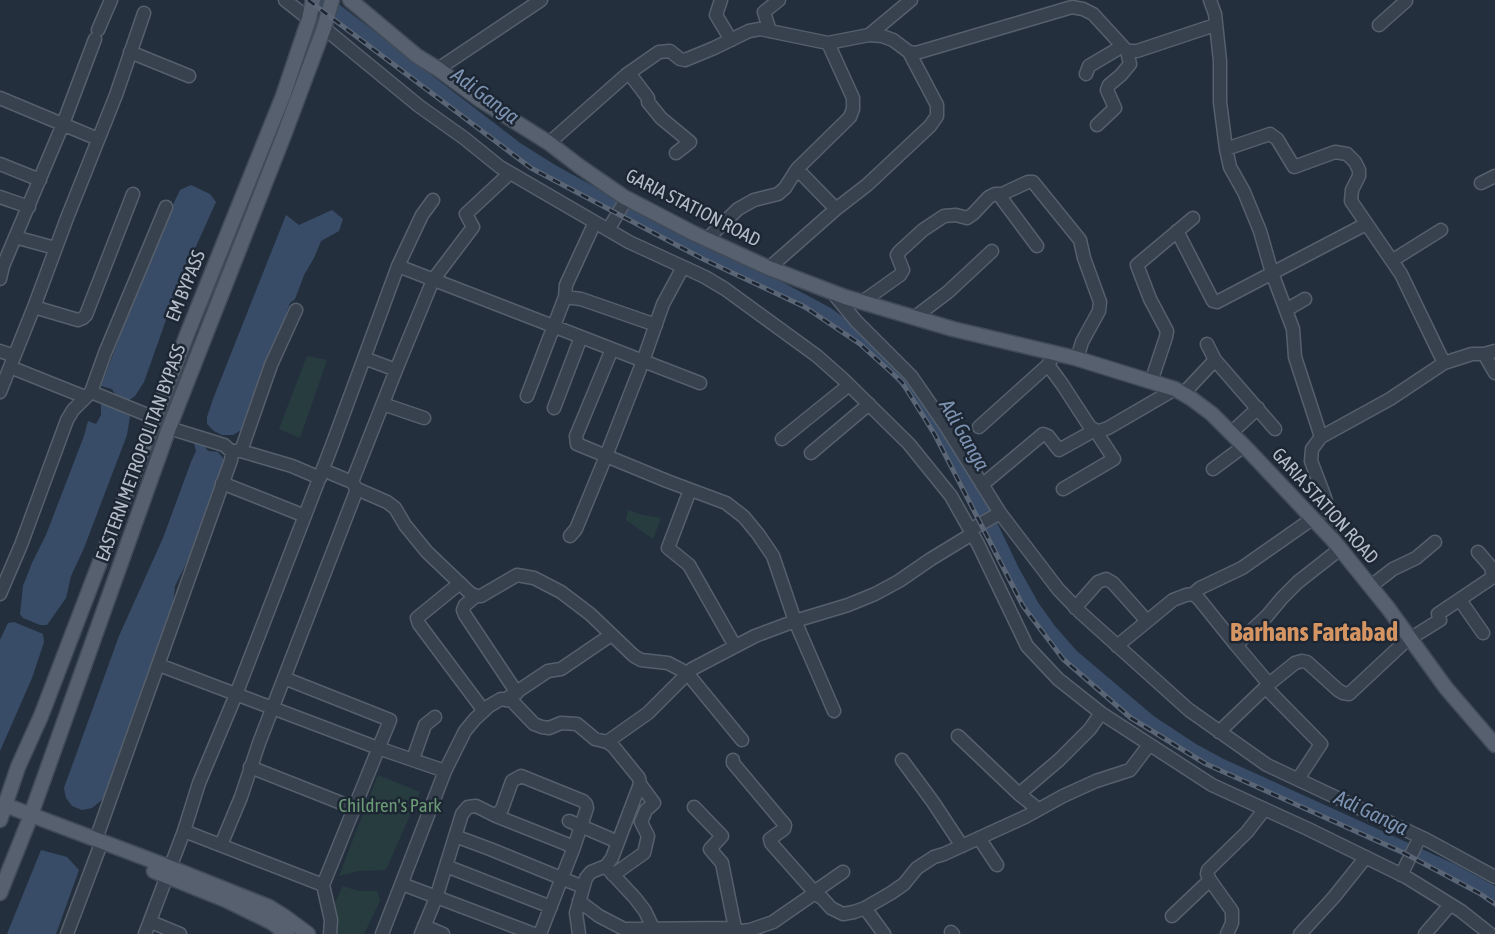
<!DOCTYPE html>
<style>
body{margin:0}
canvas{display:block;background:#242f3e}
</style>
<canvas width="1495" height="934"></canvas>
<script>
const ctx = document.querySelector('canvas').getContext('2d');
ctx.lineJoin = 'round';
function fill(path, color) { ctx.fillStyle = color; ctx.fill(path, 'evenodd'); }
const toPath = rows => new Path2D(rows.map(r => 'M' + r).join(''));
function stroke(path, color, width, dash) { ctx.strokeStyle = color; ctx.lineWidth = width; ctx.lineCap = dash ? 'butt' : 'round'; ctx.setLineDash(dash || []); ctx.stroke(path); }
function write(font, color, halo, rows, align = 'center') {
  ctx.font = font + ' "Asap Condensed",sans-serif'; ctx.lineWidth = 5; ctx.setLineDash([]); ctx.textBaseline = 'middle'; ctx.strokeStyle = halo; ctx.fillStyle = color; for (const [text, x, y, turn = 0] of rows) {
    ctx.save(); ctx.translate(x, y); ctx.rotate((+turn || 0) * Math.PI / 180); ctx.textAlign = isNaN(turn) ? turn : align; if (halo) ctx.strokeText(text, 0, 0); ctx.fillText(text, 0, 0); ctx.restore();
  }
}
fill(toPath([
 [307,356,327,360,300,438,279,429],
 [628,510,643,515,661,518,653,539,626,520],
 [378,775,420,792,386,870,358,871,339,876],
 [343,886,358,891,377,891,380,901,364,934,337,934,333,907]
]), '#263c3f');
fill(toPath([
 [191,185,210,194,216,202,178,286,144,382,135,396,128,401,118,398,112,389,101,386,159,234,180,190],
 [332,210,343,219,339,231,321,241,314,258,304,275,295,299,290,303,278,338,263,370,249,406,241,430,233,435,222,435,214,431,207,424,207,417,213,399,286,215,299,225],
 [101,404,106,404,130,416,127,435,84,548,71,576,66,598,47,625,40,625,23,618,20,614,23,586,32,563,46,535,84,436,88,421,96,424,101,415],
 [194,443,203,444,208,451,218,452,227,463,195,546,175,586,172,613,112,783,103,799,92,808,82,810,72,806,66,798,64,788,119,636,163,538,191,462,196,451],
 [14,622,43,634,44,642,32,678,0,751,0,640,8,623],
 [41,850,67,857,79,870,56,934,7,934]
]), '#394c67');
stroke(toPath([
 [322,0,518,150,553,172,613,205,771,284,827,314,868,344,886,359,905,380,930,412,966,474,1013,572,1032,606,1050,631,1072,656,1150,722,1194,751,1218,764,1449,869,1495,894]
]), '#394c67', 14);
const minor = toPath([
 [285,0,309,19],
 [721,0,716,15,731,40],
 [1210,0,1215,14,1220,61,1220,102,1226,149,1230,167,1244,192,1260,231,1272,273,1293,329,1295,357,1321,437],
 [1379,25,1406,1,1405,0],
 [324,28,419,106,464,138,500,167,629,242,705,277,725,289,817,356,843,379,909,444,951,496,978,544,1027,646,1058,679,1101,713,1212,785,1308,829,1406,877,1461,911,1490,934],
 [98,30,111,0],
 [770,31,764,12,779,0],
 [869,35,911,0],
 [828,43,853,98,853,109,850,117,797,169,836,209],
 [130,52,189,76],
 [438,69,541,0],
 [629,73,648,98,648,102,661,118,690,142,676,153],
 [1086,74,1089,66,1121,47],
 [0,98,98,139],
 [1097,125,1115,108,1107,90,1109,85,1121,75,1130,64,1127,51],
 [549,143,626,75,659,52,670,51,680,59,685,60,714,48,749,31,760,29,828,43,869,35,882,36,893,40,909,52,916,53,1072,7,1083,9,1093,14,1127,51,1137,51,1215,25],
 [1226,149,1270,134,1277,139,1294,167,1335,152,1347,154,1355,162,1359,170,1359,176,1352,190,1351,201,1401,274,1444,363],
 [0,164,40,180],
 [1481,183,1495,176],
 [999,195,1037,246],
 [0,197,29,207],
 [608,230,627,198],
 [1177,231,1213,301,1217,302,1366,224],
 [15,237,55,248],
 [707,239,738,209,754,200,778,194,785,188,797,169],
 [1393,260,1441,230],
 [398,266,422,215,433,200],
 [769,268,836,209,867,185,930,126,937,116,937,105,909,52],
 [0,279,3,266,63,124,95,39],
 [832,292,856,321,911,376,945,425,1000,513,1058,589,1081,613,1189,710,1267,765,1427,840,1495,877],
 [565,297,566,285,595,222],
 [862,302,900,275,903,270,897,255,899,252,923,230,944,216,956,215,967,218,973,214,989,197,995,194,1002,194,1028,182,1033,182,1080,240,1084,258,1100,302,1099,311,1082,342,1077,359],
 [34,307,78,320,83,318,86,315,133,194],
 [1286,310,1305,299],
 [915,317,948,292,992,251],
 [1207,344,1215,360],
 [612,349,576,436,577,444,667,481,726,503,744,517,758,534,773,556,795,621,834,711],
 [0,351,14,356],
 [1484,354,1495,373],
 [364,358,396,370,433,280,473,227,466,214,510,173],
 [1048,365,1062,384,1090,427,1095,430,1099,431,1108,428,1175,389],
 [10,367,85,397],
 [396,370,352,482,357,489,387,502,395,508,405,525,427,552,470,593,476,596,481,596,517,575,534,578,561,592,590,614,634,656,641,660,668,663,687,673,742,740],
 [1151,382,1166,337,1167,331,1150,299,1137,265,1193,218],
 [0,392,34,307,67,218,116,95,144,13],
 [1183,394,1215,360,1275,429],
 [527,396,565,297,581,299,656,325],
 [383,404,424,418],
 [554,408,581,337],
 [155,418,91,392,105,353,166,207],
 [979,427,1048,365,1052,358],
 [1231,433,1258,408],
 [782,439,849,385],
 [234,451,241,451,292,466,320,478],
 [241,451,271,365,296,310],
 [811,453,869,404],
 [1213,469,1244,446],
 [323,470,352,482],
 [222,483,305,516],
 [982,485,1043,434,1048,436,1059,450,1095,430,1114,459,1063,489],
 [690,490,668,548,689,565,735,646],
 [970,530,1000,513],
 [570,536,576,529,606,456,643,361,663,304,683,267],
 [1331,539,1330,514,1324,495,1311,461,1312,449,1321,437,1390,399,1444,363,1472,354,1484,354,1495,351],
 [460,583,417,618,419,624,484,711],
 [1371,586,1393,569,1416,558,1435,542],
 [0,594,21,545,67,420,73,410,91,392],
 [1193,594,1200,588,1242,568,1312,519],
 [476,596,465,605,463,610,465,615,517,693],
 [1460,600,1483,633],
 [1075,608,1098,582,1106,579,1113,583,1147,621],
 [1411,638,1440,620,1438,614,1493,577,1491,567,1478,552],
 [1236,645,1269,684],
 [1117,646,1173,600,1186,595,1193,594,1199,599,1236,645,1267,616,1282,598,1298,582,1340,549],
 [159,665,378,748,445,771],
 [284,678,390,720,323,885,331,920,330,934],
 [1266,688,1321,744,1298,779],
 [506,699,548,671,561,669,611,635],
 [1219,732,1269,684,1295,663,1302,661,1307,662,1338,690,1343,693,1349,694,1410,637],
 [958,736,1019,794,1038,809],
 [607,742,648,713,692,669,755,636,795,621,848,605,875,594,899,581,931,559,972,534],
 [413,759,425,725,435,717],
 [733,760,733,763,785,825,784,829,770,839,771,843,817,895,822,898,831,908,843,914,854,912,865,908,891,893,904,884,917,868,934,857,944,854,1025,817,1063,796,1096,781,1130,770,1149,745],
 [902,760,933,802,962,846],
 [250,767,354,808],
 [1019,794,1059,760,1090,729,1101,713],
 [694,807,722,836,710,849,722,863,735,928],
 [496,816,502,809,512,781,521,776,583,801,586,804,587,808,574,847,540,934],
 [569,821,618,842],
 [184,831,323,885],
 [455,836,490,849,583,887],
 [979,838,997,865],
 [96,839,231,460,232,452,224,445,169,428],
 [221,845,241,797,259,743,357,489],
 [446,866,551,907],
 [608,869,635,898,645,911,654,930],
 [613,875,644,853,648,836,641,822,646,810,654,803,640,784],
 [1401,875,1420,837],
 [1210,880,1232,911,1232,923,1227,934],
 [402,884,534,934],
 [814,892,843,872],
 [579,901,599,916,624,929,735,928,744,934],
 [865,908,884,934],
 [1172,916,1210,880,1207,874,1208,870,1247,832,1264,810],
 [151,922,180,934],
 [424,926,443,934],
 [741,931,750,930,773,922,812,895,817,895],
 [951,932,953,934],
 [67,934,99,849],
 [145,934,184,831,199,783,235,697,331,448,398,266,700,383],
 [382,934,445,771,465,731,475,719,489,706,501,699,512,701,534,724,542,727,549,728,561,723,577,724,595,739,607,742,613,746,639,778,640,784,612,858,606,866,591,872,586,878,576,913,579,934],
 [421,934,436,898,462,814,468,807,476,806,496,816,574,847],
 [1300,934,1334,897,1366,857],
 [1425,934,1450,905]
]);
const major = toPath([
 [350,0,417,56,438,69,479,99,549,143,579,166,624,197,695,234,769,268,845,297,953,329,1075,358,1175,389,1192,399,1212,414,1249,451,1333,540,1388,608,1446,688,1495,745],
 [5,805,169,867,269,907,285,917,308,934],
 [0,820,18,767,41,716,188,332,283,96,309,19,313,0],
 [154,871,226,900,271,922,287,934],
 [0,893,28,823,169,428,284,135,324,28,332,0]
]);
stroke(minor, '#565f6c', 15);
stroke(major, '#414a57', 17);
stroke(minor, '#38414e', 12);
stroke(major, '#56606e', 14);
const rail = toPath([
 [308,0,531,168,703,259,805,307,860,344,902,382,935,435,1023,606,1063,659,1131,718,1206,764,1402,852,1479,893,1495,904]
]);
stroke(rail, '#5a6575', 5);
stroke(rail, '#1d2633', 2.5, [8]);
write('19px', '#b4bcc9', '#1d2633', [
 ["GARIA STATION ROAD",693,208,27],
 ["EM BYPASS",186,286,-68],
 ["EASTERN METROPOLITAN BYPASS",141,453,-70],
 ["GARIA STATION ROAD",1325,506,48]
]);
write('19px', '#6b9a76', '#1d2633', [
 ["Children's Park",390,806]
]);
write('italic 21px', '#7c92b1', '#1d2633', [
 ["Adi Ganga",485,96,37],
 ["Adi Ganga",964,435,60],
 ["Adi Ganga",1371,813,25]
]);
write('bold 26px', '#d59563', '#1d2633', [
 ["Barhans Fartabad",1314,633]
]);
</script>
